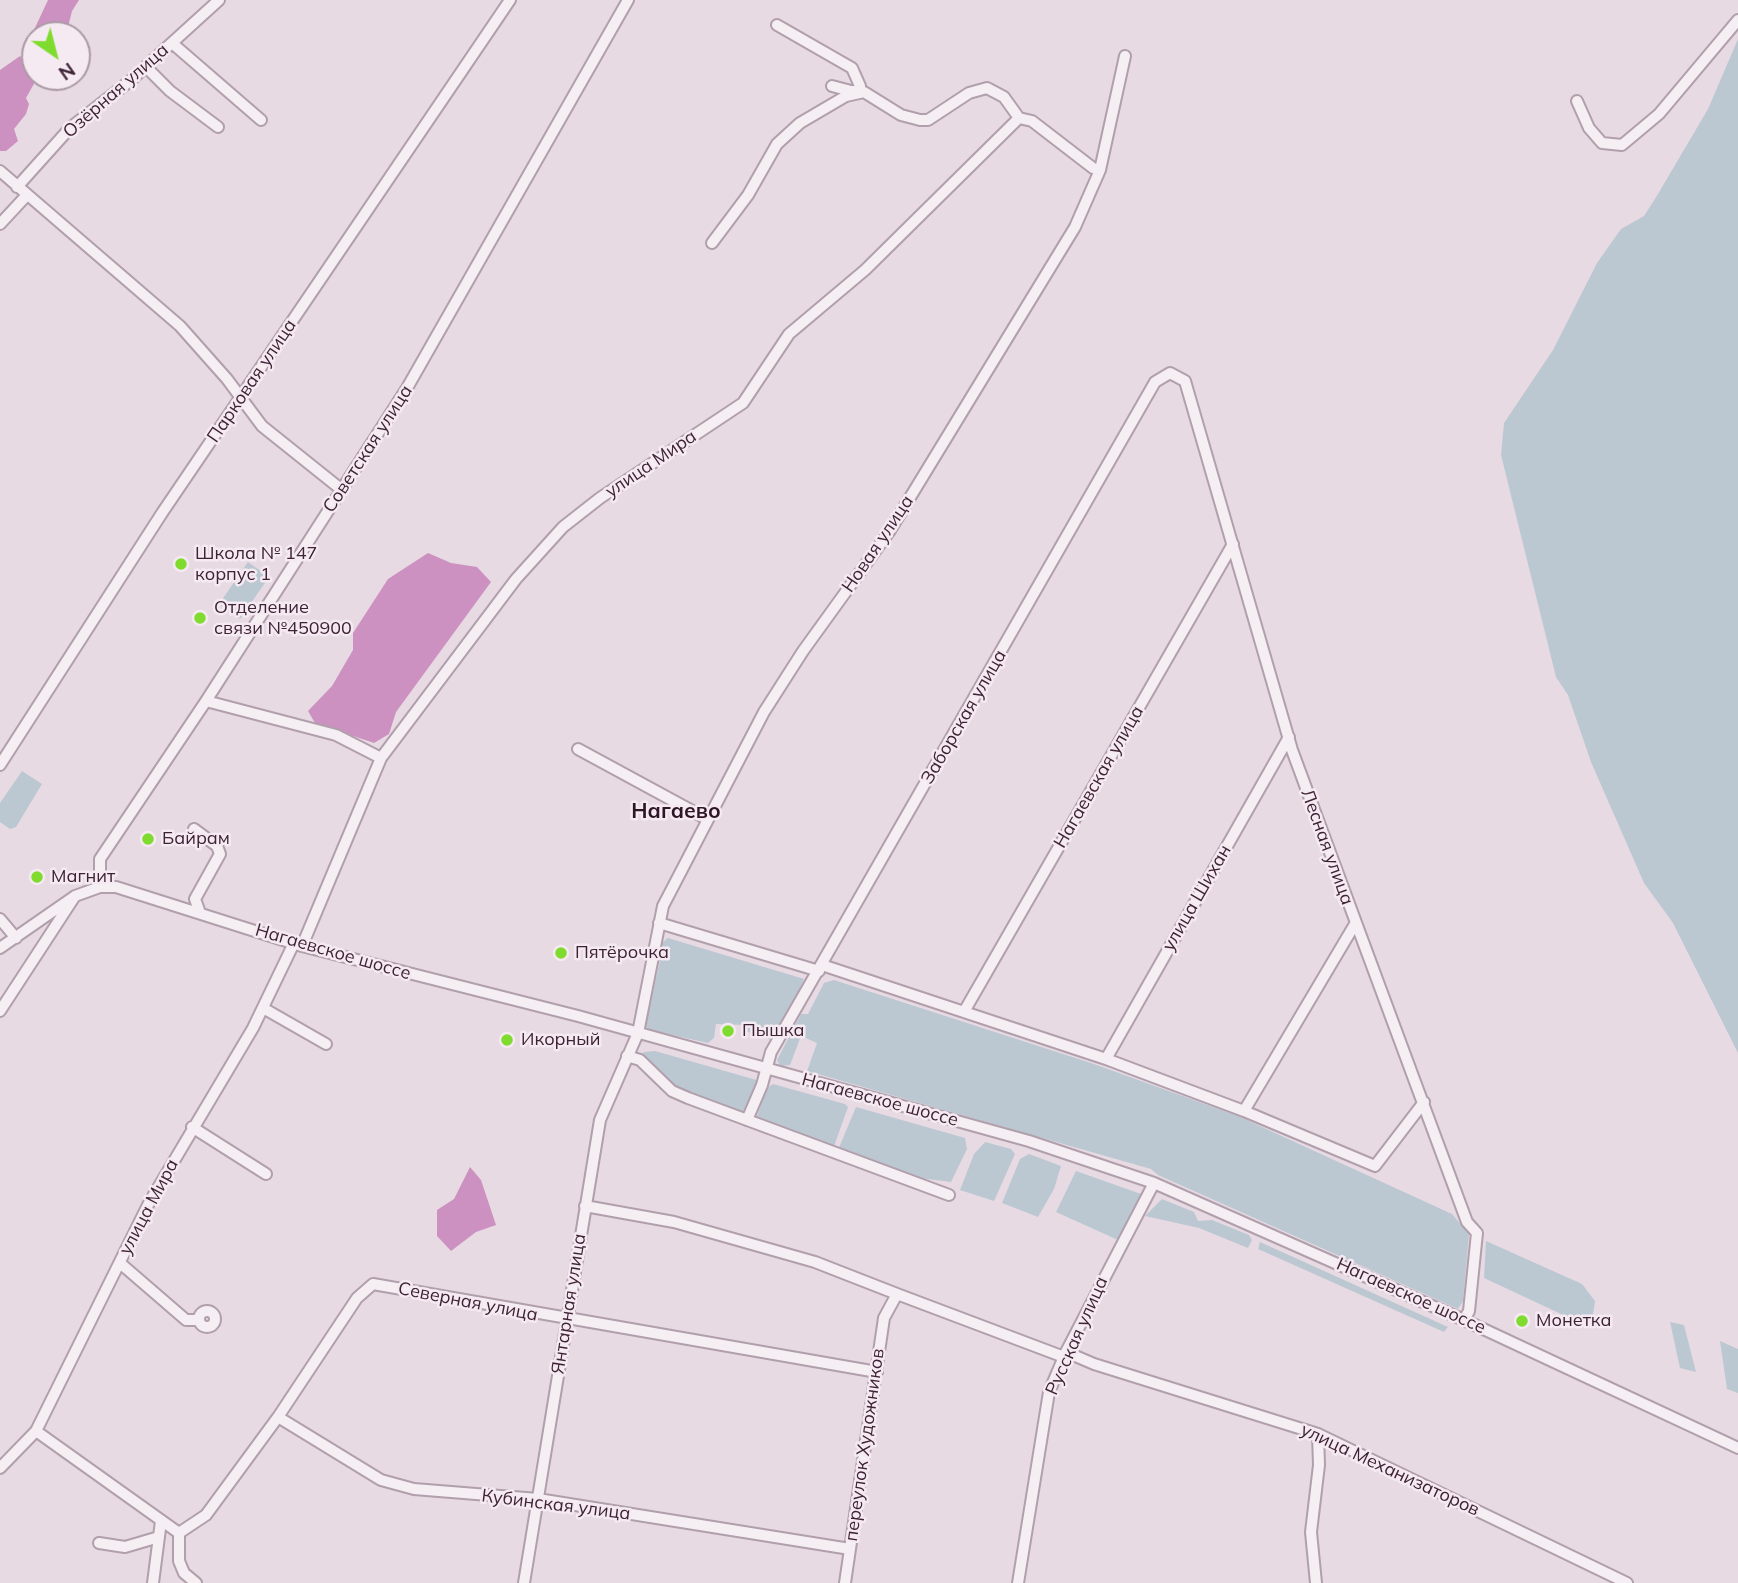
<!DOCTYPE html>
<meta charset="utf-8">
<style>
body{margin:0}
#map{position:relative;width:1738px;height:1583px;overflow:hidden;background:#e7dae3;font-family:Mulish,sans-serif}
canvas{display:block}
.north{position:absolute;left:21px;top:21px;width:70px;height:70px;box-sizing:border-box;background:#f5eaf2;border:2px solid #ac9aa7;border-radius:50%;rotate:145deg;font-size:19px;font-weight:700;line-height:28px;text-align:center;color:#3e2336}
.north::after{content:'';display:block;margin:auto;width:24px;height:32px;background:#7fdc2f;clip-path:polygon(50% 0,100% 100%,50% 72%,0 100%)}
</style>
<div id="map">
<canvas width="1738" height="1583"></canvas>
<div class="north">N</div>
</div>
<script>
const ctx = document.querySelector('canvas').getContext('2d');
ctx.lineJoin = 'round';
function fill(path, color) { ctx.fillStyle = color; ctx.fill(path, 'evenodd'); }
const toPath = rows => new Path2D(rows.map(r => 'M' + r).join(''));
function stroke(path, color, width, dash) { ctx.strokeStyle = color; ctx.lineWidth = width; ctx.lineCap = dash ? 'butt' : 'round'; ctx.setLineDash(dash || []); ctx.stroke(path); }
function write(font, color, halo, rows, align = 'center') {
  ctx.font = font + ' Mulish,sans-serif'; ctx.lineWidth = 5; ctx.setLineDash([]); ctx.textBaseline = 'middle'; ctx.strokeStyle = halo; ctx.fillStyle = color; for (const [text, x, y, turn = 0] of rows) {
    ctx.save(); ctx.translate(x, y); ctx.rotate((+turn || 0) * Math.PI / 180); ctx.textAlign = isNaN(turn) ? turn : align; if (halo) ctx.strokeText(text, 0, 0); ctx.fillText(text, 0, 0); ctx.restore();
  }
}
fill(toPath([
 [1738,39,1738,1053,1673,923,1644,883,1591,762,1568,695,1556,677,1501,455,1504,423,1553,350,1597,263,1621,229,1644,216,1658,194,1708,109],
 [248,562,269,577,240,619,219,604],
 [22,771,42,784,16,827,10,829,0,822,0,803],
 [668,938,804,979,789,1014,771,1040,743,1030,744,1025,716,1024,714,1038,708,1043,650,1030,645,1026,661,956,659,945],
 [834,980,1094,1064,1238,1116,1452,1214,1469,1234,1463,1301,1458,1309,1158,1175,1151,1169,807,1071,817,1043,801,1036,790,1065,780,1066,777,1060,801,1014,808,1014,824,983],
 [655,1051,760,1081,746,1116,672,1086,640,1056,644,1052],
 [773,1084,845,1104,848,1107,833,1149,756,1119,767,1088],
 [856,1107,965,1138,967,1149,951,1182,919,1178,838,1150],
 [985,1142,1011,1149,1015,1154,994,1201,960,1190,974,1154],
 [1029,1154,1061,1166,1054,1189,1038,1217,1002,1203,1020,1159],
 [1076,1171,1141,1194,1142,1198,1118,1240,1056,1212],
 [1162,1199,1194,1212,1198,1221,1212,1220,1249,1235,1252,1240,1248,1248,1199,1228,1145,1216],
 [1486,1241,1582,1284,1595,1301,1591,1328,1484,1278],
 [1260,1242,1448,1327,1444,1332,1258,1249],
 [1670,1322,1684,1325,1696,1372,1680,1368],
 [1720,1341,1738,1349,1738,1393,1727,1389]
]), '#bbc8d2');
fill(toPath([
 [48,0,79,0,72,11,66,35,35,35,35,40,34,30],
 [20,56,35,76,35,82,26,98,29,104,26,114,14,129,18,141,6,151,0,151,0,70],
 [428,553,451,563,477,567,491,582,396,712,389,734,374,743,315,723,308,711,332,686,353,650,353,633,388,579],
 [470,1167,481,1180,496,1225,476,1232,451,1251,437,1236,437,1210,454,1199]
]), '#cc91c0');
const minor = toPath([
 [777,25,852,68,860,86,859,91,851,91,832,86],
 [172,43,261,120],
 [146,67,170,91,218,127],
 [1577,101,1589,128,1602,143,1622,145,1659,114,1738,20],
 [0,171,180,326,227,379,262,426,342,490],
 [17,187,70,128,131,80,219,0],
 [0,224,27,195],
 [712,243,748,195,777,144,800,123,846,96,864,92,901,115,920,120,928,120,969,93,987,88,1004,97,1019,118],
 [206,701,336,735,381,758],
 [578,749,707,819],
 [0,765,162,513,510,0],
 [194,829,217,846,220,854,195,899,200,913],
 [100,887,100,859,206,701,407,388,628,0],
 [0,919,16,938],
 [659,923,819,971],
 [302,946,381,758,516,579,563,527,600,498,743,403,789,334,865,270,1019,118,1032,121,1093,168,1100,170],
 [0,948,75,896,100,887,116,887,302,946,578,1016,1029,1141,1154,1183,1464,1320,1738,1448],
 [822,965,1106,1059,1244,1111,1375,1166,1424,1102],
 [263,1008,326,1044],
 [965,1010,1233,544],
 [0,1011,75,896],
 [627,1056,640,1060,672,1091,688,1098,949,1195],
 [1106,1059,1289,737],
 [1244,1111,1355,924],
 [747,1120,762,1085,771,1052,1155,382,1170,373,1185,381,1292,750,1467,1222,1477,1233,1469,1311,1464,1320],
 [192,1127,266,1174],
 [585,1206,674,1222,815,1262,897,1294],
 [120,1263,186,1320,199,1320],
 '199 1319a8 8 0 1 1 16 0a8 8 0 1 1-16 0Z',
 [1066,1352,1094,1364,1318,1434,1627,1583],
 [278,1417,381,1480,414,1489,538,1499,850,1549],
 [36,1431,179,1533,179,1561,184,1573,196,1583],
 [0,1468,36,1431,149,1203,253,1028,294,943],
 [179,1533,206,1515,278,1417,357,1298,373,1284,877,1372],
 [99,1543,125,1547,159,1537],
 [153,1583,161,1521],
 [524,1583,600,1120,638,1033,663,906,764,712,803,651,889,532,1075,227,1100,170,1125,56],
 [845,1583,884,1318,897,1294,1064,1357],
 [1018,1583,1049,1392,1066,1352,1154,1183],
 [1316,1583,1311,1532,1319,1465,1318,1434]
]);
stroke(minor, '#b19fac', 14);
stroke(minor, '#f5eef3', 10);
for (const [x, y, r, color] of [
 [181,564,7,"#7fdc2f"],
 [200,618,7,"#7fdc2f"],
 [148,839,7,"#7fdc2f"],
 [37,877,7,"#7fdc2f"],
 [561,953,7,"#7fdc2f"],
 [728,1031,7,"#7fdc2f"],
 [507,1040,7,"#7fdc2f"],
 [1522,1321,7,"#7fdc2f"]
]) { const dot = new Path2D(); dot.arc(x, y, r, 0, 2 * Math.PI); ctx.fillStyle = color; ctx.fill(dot); stroke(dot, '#f5eaf2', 2.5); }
write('18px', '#3e2336', '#f5eaf2', [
 ["Озёрная улица",116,91,-41],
 ["Парковая улица",252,381,-56],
 ["Советская улица",368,449,-57],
 ["улица Мира",651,464,-34],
 ["Новая улица",878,544,-56],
 ["Заборская улица",964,717,-60],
 ["Нагаевская улица",1099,777,-60],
 ["Лесная улица",1327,847,70],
 ["улица Шихан",1197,898,-60],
 ["Нагаевское шоссе",333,952,16],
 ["Нагаевское шоссе",880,1100,15],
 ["улица Мира",149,1207,-62],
 ["Нагаевское шоссе",1411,1296,24],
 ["Северная улица",468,1302,11],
 ["Янтарная улица",569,1304,-81],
 ["Русская улица",1077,1336,-66],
 ["переулок Художников",865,1445,-82],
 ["улица Механизаторов",1390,1470,25],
 ["Кубинская улица",556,1505,7]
]);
write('18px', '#3e2336', '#f5eaf2', [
 ["Школа № 147",195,554],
 ["корпус 1",195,575],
 ["Отделение",214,608],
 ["связи №450900",214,629],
 ["Байрам",162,839],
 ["Магнит",51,877],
 ["Пятёрочка",575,953],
 ["Пышка",742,1031],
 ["Икорный",521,1040],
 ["Монетка",1536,1321]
], 'left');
write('bold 21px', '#2f1626', '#f5eaf2', [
 ["Нагаево",676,812]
]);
</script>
